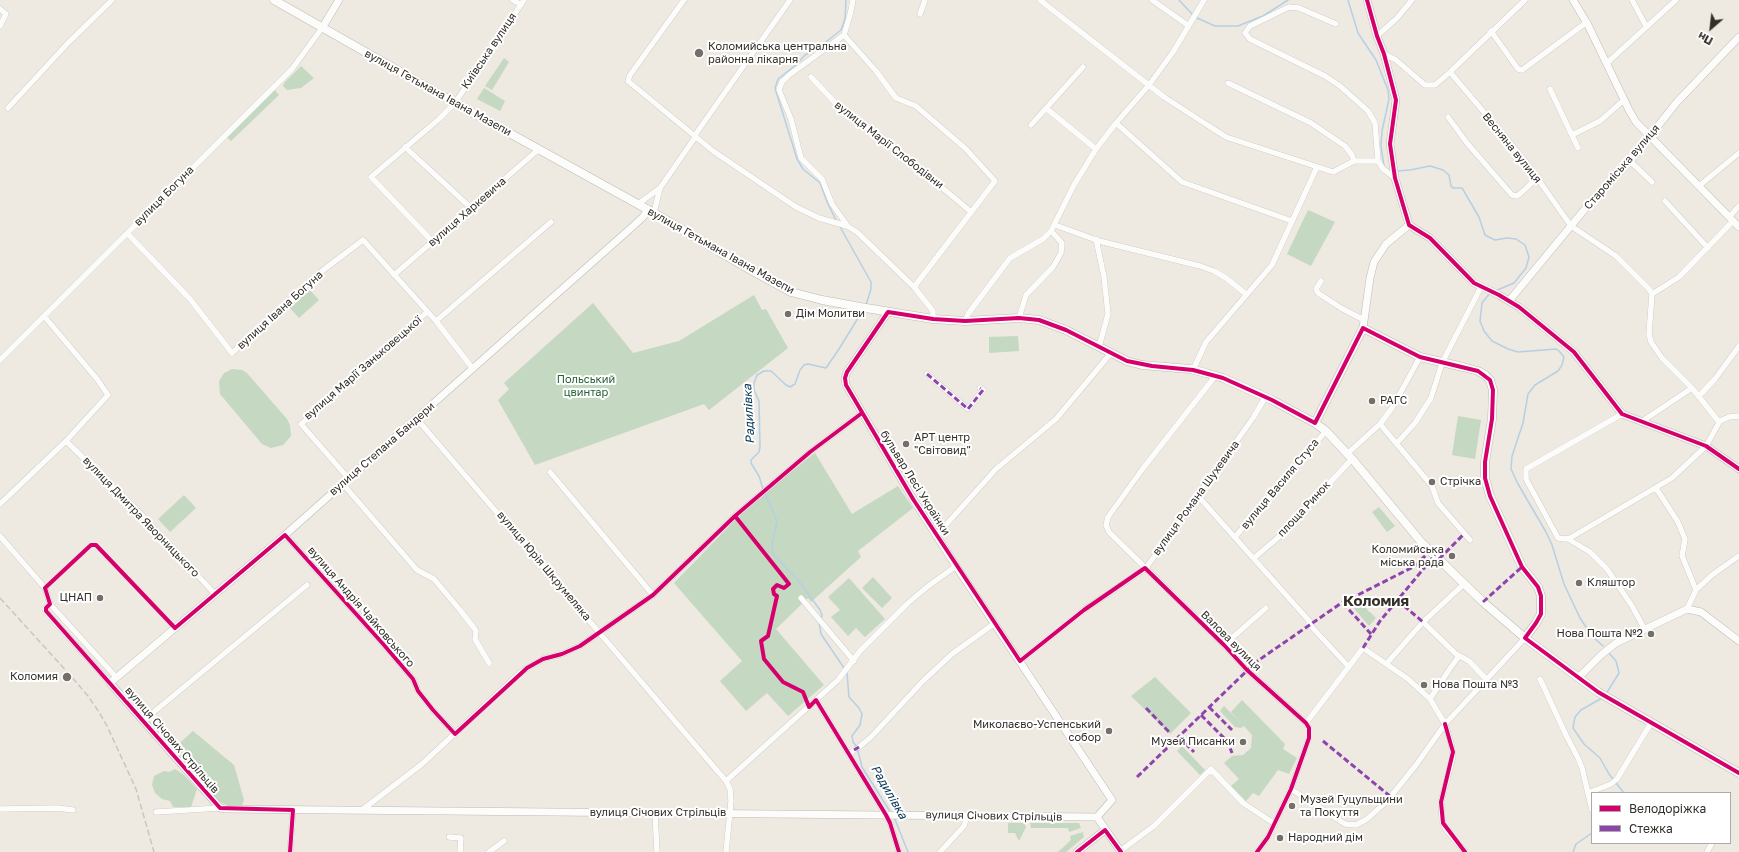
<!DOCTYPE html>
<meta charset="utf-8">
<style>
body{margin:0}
#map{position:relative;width:1739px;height:852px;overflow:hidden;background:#eee9e1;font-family:"Golos Text",sans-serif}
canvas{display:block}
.legend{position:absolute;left:1591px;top:792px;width:140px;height:52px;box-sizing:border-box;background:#fff;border:1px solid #adaba9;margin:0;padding:5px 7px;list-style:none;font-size:12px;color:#322e28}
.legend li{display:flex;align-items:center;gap:8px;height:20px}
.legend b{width:20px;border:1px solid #adaba9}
.north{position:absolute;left:1691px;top:8px;width:40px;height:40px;-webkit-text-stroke:3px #fff;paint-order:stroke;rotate:208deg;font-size:11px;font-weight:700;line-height:16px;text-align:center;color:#322e28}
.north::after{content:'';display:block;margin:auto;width:14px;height:18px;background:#322e28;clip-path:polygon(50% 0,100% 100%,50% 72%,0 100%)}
</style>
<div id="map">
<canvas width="1739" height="852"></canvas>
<ul class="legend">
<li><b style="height:5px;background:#d6006c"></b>Велодоріжка</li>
<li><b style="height:5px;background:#8e44ad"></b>Стежка</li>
</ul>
<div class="north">Пн</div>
</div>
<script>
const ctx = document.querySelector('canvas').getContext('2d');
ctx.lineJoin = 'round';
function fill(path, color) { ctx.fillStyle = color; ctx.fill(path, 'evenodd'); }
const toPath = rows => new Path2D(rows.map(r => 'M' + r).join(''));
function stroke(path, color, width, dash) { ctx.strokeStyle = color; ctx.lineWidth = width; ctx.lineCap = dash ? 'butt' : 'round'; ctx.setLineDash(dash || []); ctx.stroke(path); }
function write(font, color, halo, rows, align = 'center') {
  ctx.font = font + ' "Golos Text",sans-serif'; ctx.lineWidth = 4; ctx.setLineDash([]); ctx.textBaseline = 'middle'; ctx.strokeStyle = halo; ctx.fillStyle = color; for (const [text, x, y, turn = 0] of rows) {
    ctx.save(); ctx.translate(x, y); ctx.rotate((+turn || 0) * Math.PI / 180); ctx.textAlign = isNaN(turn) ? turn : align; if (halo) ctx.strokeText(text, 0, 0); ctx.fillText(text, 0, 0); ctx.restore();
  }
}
fill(toPath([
 [504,58,509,62,492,90,485,86],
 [301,66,314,78,301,88,287,90,283,86,284,83],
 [484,88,505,101,500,111,477,99],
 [274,89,279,95,231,141,227,137],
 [1308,210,1335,222,1311,266,1287,254],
 [310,290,319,300,299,318,290,308],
 [754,295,762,310,766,309,788,348,709,410,704,404,535,465,498,400,509,389,504,383,593,303,633,353,679,341],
 [1018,336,1019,351,989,353,989,337],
 [232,369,242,370,247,373,287,419,290,425,291,436,283,445,271,448,262,444,220,394,219,381,224,373],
 [1458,416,1481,420,1475,459,1452,455],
 [815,453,852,514,898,486,913,508,858,551,861,557,811,602,808,598,776,629,824,685,788,716,767,693,746,711,720,681,742,661,674,583,741,514,774,485],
 [184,495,196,508,170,532,158,519],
 [1379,507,1395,526,1387,532,1372,512],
 [873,577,892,598,882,608,862,588],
 [849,578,885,619,865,637,856,628,848,636,831,617,840,610,828,597],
 [1361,600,1369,612,1370,612,1376,618,1369,626,1351,605],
 [1155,677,1191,713,1170,734,1131,696],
 [1242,700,1285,744,1283,749,1297,758,1289,774,1278,770,1259,796,1253,793,1246,801,1231,786,1239,779,1224,763,1232,756,1243,755,1251,748,1252,735,1244,726,1241,728,1235,727,1220,711,1224,706,1243,725,1231,712],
 [193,731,234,765,244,800,242,805,232,807,220,802,172,750],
 [1182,746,1205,770,1200,775,1177,751],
 [175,769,184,775,197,789,191,807,173,807,170,801,162,799,155,793,152,785,154,776,164,771,169,772],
 [1008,823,1024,823,1026,827,1019,841,1015,833,1008,833],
 [1030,823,1079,823,1081,828,1069,832,1068,828,1031,828],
 [1083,832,1084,837,1066,852,1058,852,1071,840,1070,836]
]), '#c5d8c2');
stroke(toPath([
 [1179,0,1192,14],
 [1348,0,1358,33,1376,60,1388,90,1389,99,1382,131,1381,146,1384,166],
 [1197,18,1215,26,1238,26,1263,16,1288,0],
 [1396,171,1410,170,1430,166,1443,170,1449,175,1451,186,1453,188,1462,188,1479,217,1485,235,1495,240,1507,238,1516,239,1525,245,1529,257,1526,268,1514,283,1495,291],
 [836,220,828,204,820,183,803,169,797,159,775,88,778,79,797,64,805,55,817,49,841,30,845,19,846,0],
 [839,225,871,282,871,289,866,305],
 [1490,293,1482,303,1480,321,1484,331,1492,341,1508,349,1518,352,1556,349,1559,351,1564,357,1562,365,1558,371,1535,385,1528,394,1523,423,1512,456,1511,469,1518,484,1546,532,1552,545,1564,584,1580,618,1592,636,1603,646],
 [763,489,759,476,751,463,751,460,759,452,760,447,759,401,754,390,754,383,757,375,764,371,771,371,786,385,790,387,795,384,800,370,804,365,808,364,826,368,839,349,863,310],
 [765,493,777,521,772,544,773,554,798,580,820,610,822,615,821,620],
 [819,623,821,634,844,668],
 [847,673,849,697,859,708,862,714,860,725,852,736,853,742,857,747,862,767,891,813],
 [1606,694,1619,673,1616,661,1609,653],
 [1602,698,1581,710,1575,717,1573,728,1584,744,1600,758,1609,774,1624,793],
 [894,817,908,852],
 [1573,852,1576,844,1592,833]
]), '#b5d0e4', 1.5);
const minor = toPath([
 [513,0,521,5],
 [684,0,630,75,628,81,713,151,796,207,819,218,847,226,857,232,914,287,933,311,933,319],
 [1040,0,1164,97,1226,137,1333,172,1354,161],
 [1152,0,1189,26],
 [1632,0,1646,26],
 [0,9,6,14,0,26],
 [920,14,925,0],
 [1336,24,1299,8,1289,7,1250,26,1245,33,1250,39,1325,76,1340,86,1368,111,1375,123,1378,161,1383,169,1395,178],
 [1491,31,1518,69,1522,70,1587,22],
 [844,35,876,71,896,98,916,106,966,149,995,181,914,287],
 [1377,36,1397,18,1412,0],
 [1384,54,1396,60,1425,85,1435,85,1450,72,1525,0],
 [1607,63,1676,0],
 [1450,72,1526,162,1571,226,1616,256,1649,289,1652,294,1649,334,1651,342,1662,358,1692,388,1719,422],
 [811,77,841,109,890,144,970,211],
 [1228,83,1311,123,1345,146,1352,155,1354,161,1378,161],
 [1550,89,1578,148],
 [8,108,67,44,112,0],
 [1047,109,1096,149],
 [1448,117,1467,143,1512,195,1517,196,1521,193,1537,178],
 [1116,123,1182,182,1292,221],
 [1031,125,1083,67],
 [695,135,790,0],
 [1572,135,1600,121,1624,100],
 [405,147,471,208],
 [1630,161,1652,182],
 [1699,186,1739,153],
 [1665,201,1708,248],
 [638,204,660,188,696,136],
 [654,213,660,188],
 [1729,217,1739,206],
 [847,225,832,204,822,179,801,158,791,119,779,90,782,82,789,75,844,35,850,15,853,0],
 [1055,225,1099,241,1200,266,1214,271,1226,278,1246,294],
 [127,233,190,299,232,353,322,271,363,240,436,321,473,369],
 [1096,239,1104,277,1108,314,1099,347],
 [433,242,371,177,439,119,455,103,524,0],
 [394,275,539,149],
 [1321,281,1316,289,1318,293,1341,308,1364,320],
 [1652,294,1679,277,1733,221],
 [1019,318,1026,295,1053,267,1061,253,1062,243,1051,231],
 [436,321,551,222],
 [965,321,968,314,1010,258,1043,239,1051,231,1074,185,1096,149,1116,123,1149,85,1173,52,1204,0],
 [0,360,292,69,322,28],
 [1193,370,1206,342,1272,265,1317,167],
 [927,374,968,409,983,390,980,388],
 [1216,375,1141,471,1108,517,1106,525,1109,532,1224,645,1247,670,1306,723,1309,728,1309,738,1291,789,1268,837,1257,852],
 [1699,396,1715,379,1739,346],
 [1622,414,1526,469,1526,479,1558,538,1565,539,1570,538,1672,478,1706,446,1720,421,1729,417,1739,416],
 [417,419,726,781,730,789,731,801,726,852],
 [1641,422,1692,388],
 [1380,424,1432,486,1438,503,1470,540],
 [66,441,139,512,215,594],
 [1397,443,1415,423,1431,398,1442,363,1481,287],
 [1347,454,1380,424,1392,408,1420,357],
 [550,472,653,595],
 [349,479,301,424,326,403,427,312],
 [343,484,417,570,434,579,460,610,474,628,476,631,475,639,489,663],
 [1656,488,1678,522,1685,539,1682,556,1696,590],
 [1198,496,1311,623],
 [0,504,66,441,108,395,97,379,44,316],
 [285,535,384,645,413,679,418,691,433,710,455,734],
 [0,536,45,588,50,604,116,677],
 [936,536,996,469,1056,419,1111,353],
 [1235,537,1326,431],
 [1568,539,1590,552,1607,569,1632,606,1644,628],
 [1254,558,1281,535,1352,459],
 [801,598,854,661],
 [50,604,45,609,46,612,110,683],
 [1687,609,1696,590,1712,575,1739,556],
 [1423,622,1456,654,1469,661,1487,680],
 [1309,624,1349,667],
 [1224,645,1266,608],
 [1020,661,1084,610,1146,568,1253,418,1266,396],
 [1387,663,1423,622,1464,584],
 [1540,679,1566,735,1578,758,1582,768,1592,810],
 [1430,699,1451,667,1459,656],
 [816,700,886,815,890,823,899,852],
 [143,721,307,585],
 [1306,723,1363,648,1408,679,1430,699,1445,724,1451,743,1453,756,1441,802,1442,820,1445,828,1465,852],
 [859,747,871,737,923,681,952,654,995,623],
 [849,754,854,750],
 [726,781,838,680,860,651,908,603,927,587,956,566],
 [1291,789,1345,824,1356,825,1367,819,1387,801,1416,765,1445,724,1525,638],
 [1588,793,1611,784,1617,779,1651,723],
 [0,809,57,808,73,810],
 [362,810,422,764,521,672,543,659,562,654,580,646,653,595,735,516,810,452,862,413],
 [156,812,220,808],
 [655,813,657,852],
 [449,837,461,838,460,852],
 [1120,851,1154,826,1211,769,1243,803,1275,824],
 [290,852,293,810],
 [489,852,504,841],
 [940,852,964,826,967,816],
 [1707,852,1712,843]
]);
const tertiary = toPath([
 [1367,0,1377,36,1384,54,1396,100,1390,144,1395,178,1409,225],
 [1573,0,1588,25,1629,110,1636,122,1739,227],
 [322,28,339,0],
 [648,209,643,217,631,228,285,535,110,683,220,808,226,809,1097,817],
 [1409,225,1430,238,1474,283,1499,295,1519,307,1574,352,1622,414,1706,446,1739,469],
 [1509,301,1589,204,1630,161,1677,102,1739,37],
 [888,312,847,372,845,378,846,385,913,499,956,566,1112,800,1097,817],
 [1363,328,1370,278,1374,262,1386,244,1409,225],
 [1578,678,1601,655,1616,643,1687,609,1701,612,1739,641],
 [1097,817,1121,852],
 [1077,852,1105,830]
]);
const secondary = toPath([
 [274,0,455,103,654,213,749,269,791,292,822,300,860,307,933,319,965,321,1019,318,1039,320,1066,330,1127,361,1142,365,1190,369,1206,373,1223,378,1272,400,1315,423,1326,431,1354,461,1422,543,1483,602,1525,638,1598,692,1739,773],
 [1315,423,1363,328,1420,357,1463,367,1478,371,1485,375,1490,380,1493,390,1492,419,1485,462,1485,478,1490,496,1522,567,1538,587,1541,596,1541,614,1536,623,1525,638]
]);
stroke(minor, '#bfbab4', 6);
stroke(tertiary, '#bfbab4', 8);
stroke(secondary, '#bfbab4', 9);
stroke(minor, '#fcfcfa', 5.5);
stroke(tertiary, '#fcfcfa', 7);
stroke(secondary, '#fcfcfa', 8);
stroke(toPath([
 [0,598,70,675,88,696,99,712,107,726,136,789,154,852]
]), '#c8c6c4', 1.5, [6, 3]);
stroke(toPath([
 [927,374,968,409,983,390,980,388],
 [1439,559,1464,534],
 [1397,600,1423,622],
 [1483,602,1522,567],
 [1343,603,1371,634],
 [1363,648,1380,621,1435,555],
 [1209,707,1232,730],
 [1146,708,1169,732],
 [1201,715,1228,742,1232,753],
 [1179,737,1194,752],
 [1323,741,1391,797],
 [854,750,859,747],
 [1137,777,1256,662,1340,604,1415,566,1430,551]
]), '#8e44ad', 3, [6, 3]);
stroke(toPath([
 [1367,0,1377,36,1384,54,1396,100,1390,144,1395,178,1409,225,1430,238,1474,283,1499,295,1519,307,1574,352,1622,414,1706,446,1739,469],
 [735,516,789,584,784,588,777,585,773,589,774,594,777,596,768,636,761,641,764,659,783,682,803,692,809,707,816,700,886,815,890,823,899,852],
 [1445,724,1453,752,1441,802,1443,823,1465,852],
 [290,852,293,810,220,808,46,611,46,608,50,604,45,588,91,545,96,545,175,628,285,535,384,645,413,679,418,691,433,710,455,734,527,668,543,659,562,654,580,646,653,595,735,516,810,452,862,413],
 [1077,852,1105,830,1121,852],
 [1257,852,1268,837,1291,789,1309,738,1309,728,1306,723,1247,670,1224,645,1145,568,1084,610,1020,661,913,499,846,385,845,378,847,372,888,312,933,319,965,321,1019,318,1039,320,1066,330,1127,361,1152,366,1193,370,1223,378,1272,400,1315,423,1363,328,1420,357,1478,371,1490,380,1493,390,1492,419,1485,462,1485,478,1490,496,1522,567,1538,587,1541,596,1541,614,1536,623,1525,638,1598,692,1739,773]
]), '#d6006c', 4);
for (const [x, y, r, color] of [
 [699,53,5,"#746f69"],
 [788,314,4,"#746f69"],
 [1372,401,4,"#746f69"],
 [906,444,4,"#746f69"],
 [1432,482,4,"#746f69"],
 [1452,556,4,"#746f69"],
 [1579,583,4,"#746f69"],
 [100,598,4,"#746f69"],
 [1651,634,4,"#746f69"],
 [67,677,5,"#746f69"],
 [1424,685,4,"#746f69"],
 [1109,731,4,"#746f69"],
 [1243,742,4,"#746f69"],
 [1292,806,4,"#746f69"],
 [1280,838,4,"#746f69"]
]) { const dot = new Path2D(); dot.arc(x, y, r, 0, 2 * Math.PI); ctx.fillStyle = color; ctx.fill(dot); stroke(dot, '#fff', 1.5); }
write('11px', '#322e28', '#fff', [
 ["Коломийська центральна",708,47],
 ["районна лікарня",708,60],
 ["Дім Молитви",796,314],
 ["РАГС",1380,401],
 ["АРТ центр",914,438],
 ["\"Світовид\"",914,451],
 ["Стрічка",1440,482],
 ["Коломийська",1444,550,"right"],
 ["міська рада",1444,563,"right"],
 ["Кляштор",1587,583],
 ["ЦНАП",92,598,"right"],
 ["Нова Пошта №2",1643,634,"right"],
 ["Коломия",58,677,"right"],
 ["Нова Пошта №3",1432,685],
 ["Миколаєво-Успенський",1101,725,"right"],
 ["собор",1101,738,"right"],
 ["Музей Писанки",1235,742,"right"],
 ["Музей Гуцульщини",1300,800],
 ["та Покуття",1300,813],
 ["Народний дім",1288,838]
], 'left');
write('11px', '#322e28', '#fff', [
 ["Київська вулиця",489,51,-56],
 ["вулиця Гетьмана Івана Мазепи",438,93,29],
 ["вулиця Марії Слободівни",889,145,38],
 ["Весняна вулиця",1512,148,51],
 ["Староміська вулиця",1622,167,-49],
 ["вулиця Богуна",164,196,-45],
 ["вулиця Харкевича",467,212,-41],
 ["вулиця Гетьмана Івана Мазепи",721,251,29],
 ["вулиця Івана Богуна",280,310,-42],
 ["вулиця Марії Заньковецької",363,368,-41],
 ["вулиця Степана Бандери",382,449,-41],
 ["бульвар Лесі Українки",915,483,58],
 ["вулиця Василя Стуса",1280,484,-50],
 ["вулиця Романа Шухевича",1196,498,-54],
 ["площа Ринок",1304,509,-47],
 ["вулиця Дмитра Яворницького",141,517,46],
 ["вулиця Юрія Шкрумеляка",544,566,50],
 ["вулиця Андрія Чайковського",361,607,49],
 ["Валова вулиця",1231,641,45],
 ["вулиця Січових Стрільців",172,740,49],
 ["вулиця Січових Стрільців",658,813],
 ["вулиця Січових Стрільців",994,816,1]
]);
write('11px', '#266135', '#fff', [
 ["Польський",586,380],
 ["цвинтар",586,393]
]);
write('italic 12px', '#003454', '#fff', [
 ["Радилівка",749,414,-93],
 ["Радилівка",889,792,60]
]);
write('bold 15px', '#322e28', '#fff', [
 ["Коломия",1376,601]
]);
</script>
